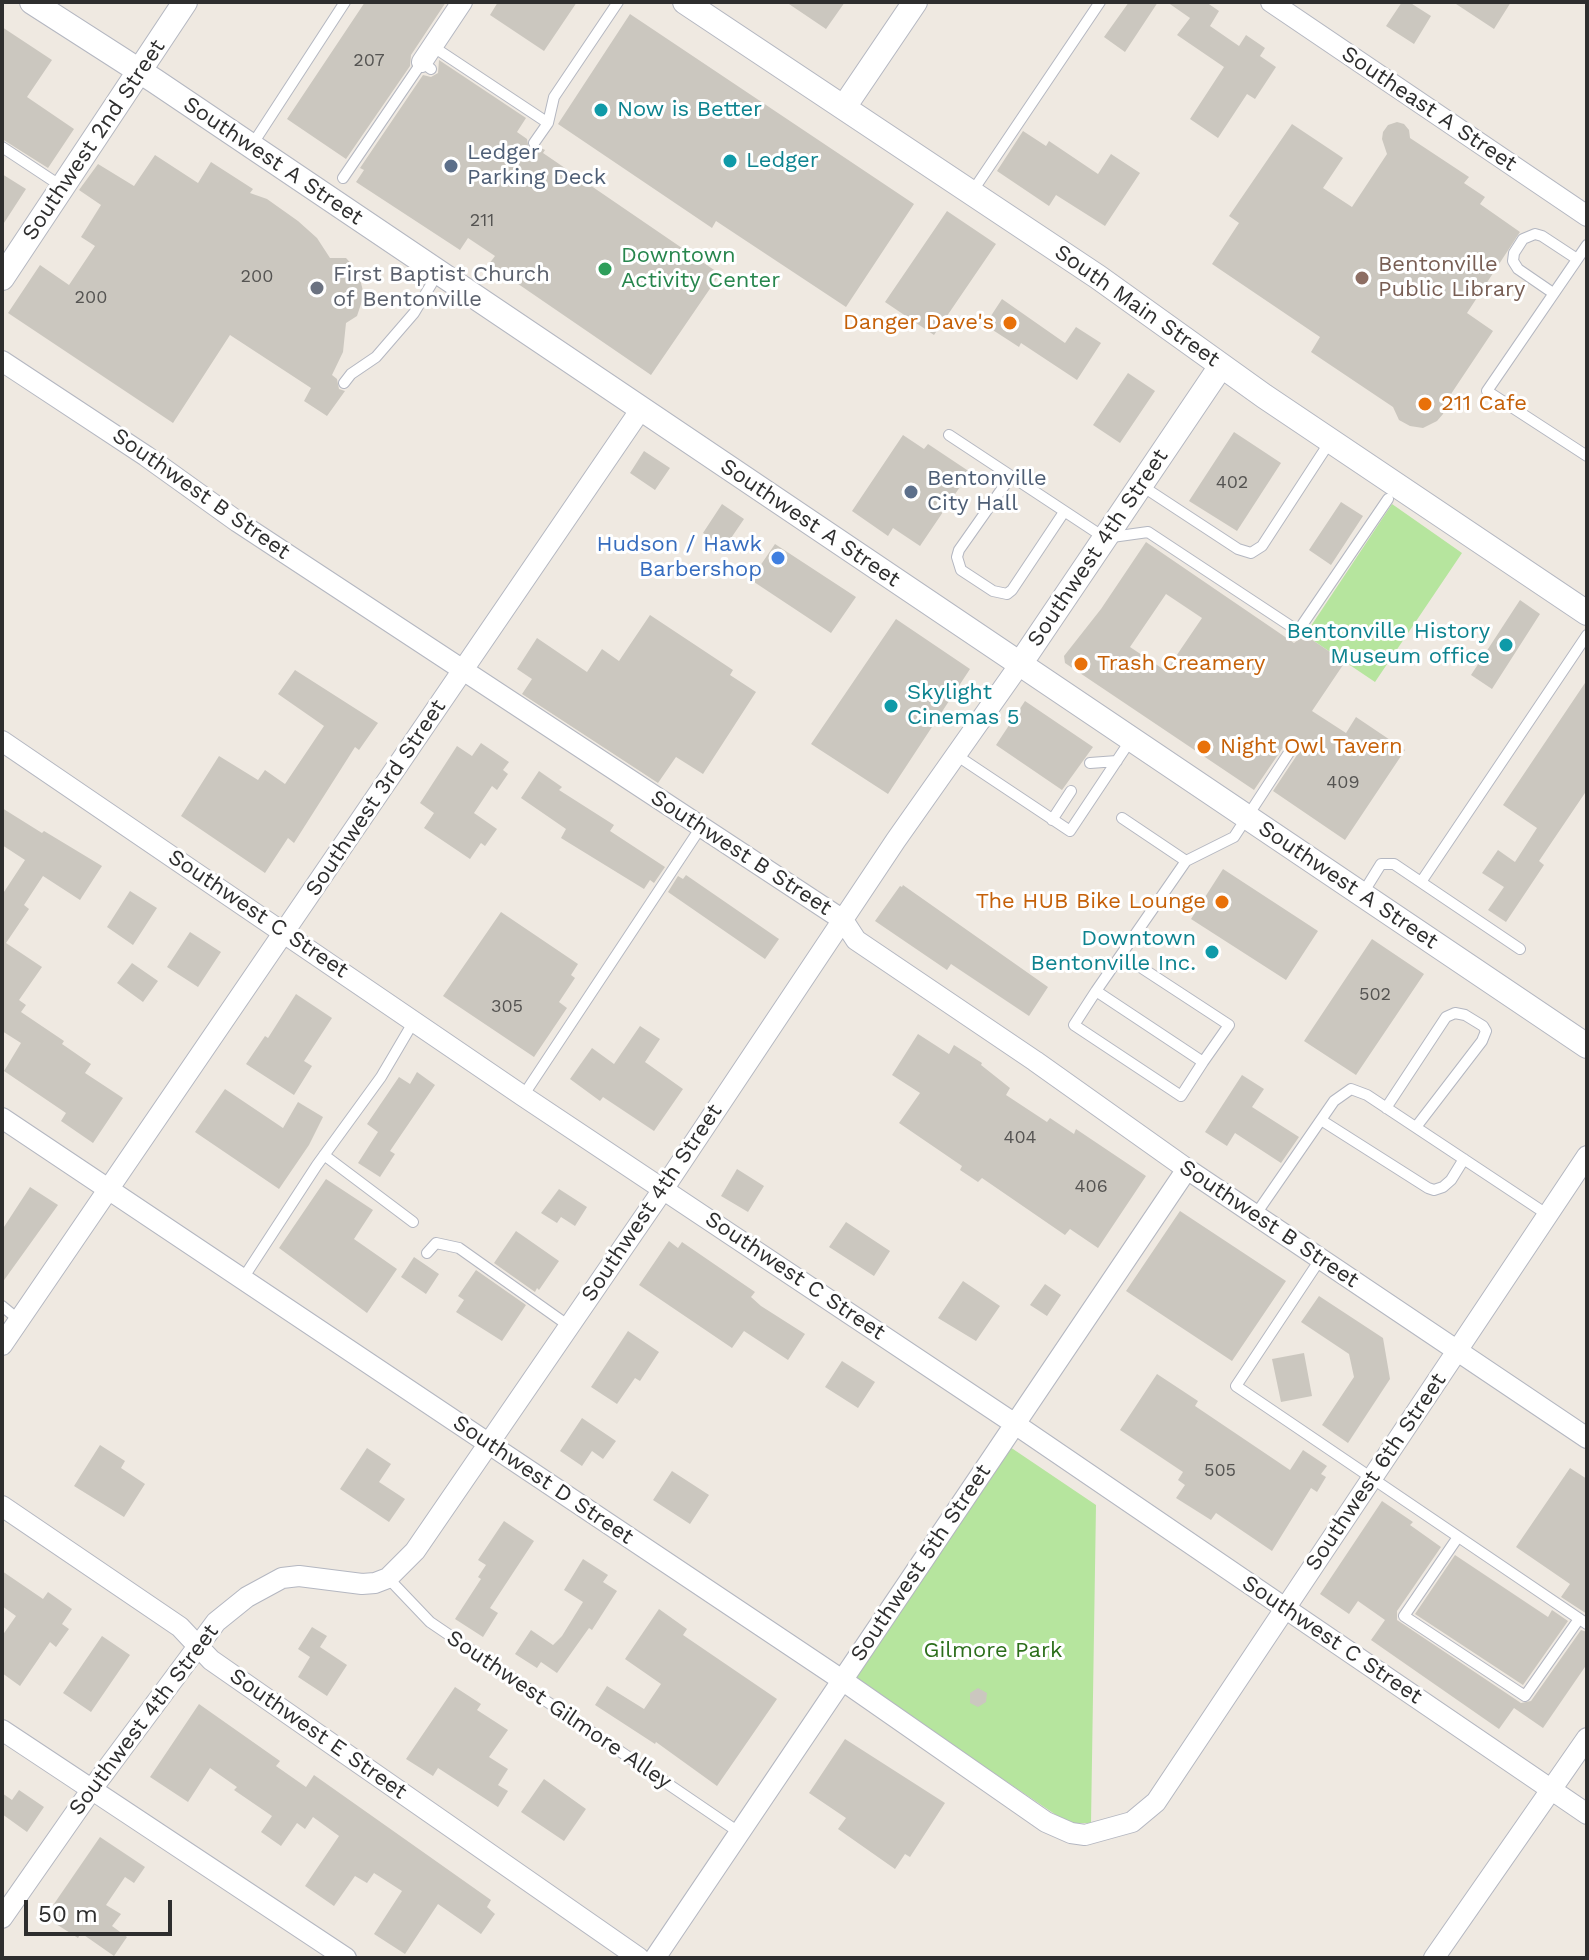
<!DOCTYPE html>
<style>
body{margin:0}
#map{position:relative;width:1589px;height:1960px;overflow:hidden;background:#efe9e1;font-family:"Work Sans",sans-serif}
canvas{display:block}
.frame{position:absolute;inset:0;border:4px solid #2e2e2e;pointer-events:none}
.scale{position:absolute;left:24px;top:1900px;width:148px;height:36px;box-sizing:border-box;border:4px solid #2e2e2e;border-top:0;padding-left:10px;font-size:24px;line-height:28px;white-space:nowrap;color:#2e2e2e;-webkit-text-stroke:6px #fff;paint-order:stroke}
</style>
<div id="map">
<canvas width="1589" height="1960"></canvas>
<div class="frame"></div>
<div class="scale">50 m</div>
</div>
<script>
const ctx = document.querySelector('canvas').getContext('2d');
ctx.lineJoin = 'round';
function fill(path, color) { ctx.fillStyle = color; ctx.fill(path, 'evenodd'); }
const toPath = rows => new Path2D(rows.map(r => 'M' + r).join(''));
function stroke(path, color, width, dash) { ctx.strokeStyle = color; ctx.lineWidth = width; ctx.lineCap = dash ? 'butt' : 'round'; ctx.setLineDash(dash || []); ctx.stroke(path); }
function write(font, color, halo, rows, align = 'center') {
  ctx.font = font + ' "Work Sans",sans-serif'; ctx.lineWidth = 6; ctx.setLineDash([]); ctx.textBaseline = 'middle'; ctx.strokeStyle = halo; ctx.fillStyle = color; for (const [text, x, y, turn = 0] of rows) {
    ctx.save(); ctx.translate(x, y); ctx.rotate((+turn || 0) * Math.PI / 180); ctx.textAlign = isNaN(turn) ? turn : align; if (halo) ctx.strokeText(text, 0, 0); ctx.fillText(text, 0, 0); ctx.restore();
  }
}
fill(toPath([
 [1392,504,1462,553,1375,682,1305,635],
 [1010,1447,1096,1505,1091,1823,1068,1823,854,1679]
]), '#b6e59e');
fill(toPath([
 [365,2,446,2,411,55,410,66,346,159,287,119],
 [498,2,577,2,544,51,490,15],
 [786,2,845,2,826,29],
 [1129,2,1158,2,1125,52,1104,37],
 [1167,2,1206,2,1219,11,1210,26,1239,46,1246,35,1265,48,1260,56,1276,67,1255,99,1247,94,1218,138,1190,119,1224,67,1177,35,1190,18],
 [1402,2,1409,2,1431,16,1414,44,1386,26],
 [1453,2,1511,2,1494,29],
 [630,14,914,204,846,307,716,221,712,228,558,124],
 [2,27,52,60,27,97,74,129,48,168,2,139],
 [439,60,526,118,517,132,527,139,529,149,534,151,541,148,545,150,543,153,720,274,651,375,489,264,495,256,468,238,460,250,356,182,364,170,360,168,423,75,431,77,438,73],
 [1397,122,1404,124,1409,130,1410,138,1469,177,1464,183,1485,197,1480,204,1520,232,1467,313,1493,331,1447,400,1443,414,1437,421,1423,428,1410,426,1399,420,1393,407,1311,352,1320,337,1212,264,1239,223,1229,216,1292,124,1343,158,1323,188,1352,207,1387,154,1382,139,1383,132,1388,125],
 [1023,131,1046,146,1049,141,1098,174,1111,154,1140,173,1105,226,1056,195,1049,206,997,171],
 [155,155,198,183,211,162,253,189,250,193,267,199,298,221,317,238,330,258,346,258,358,271,364,295,357,316,346,323,343,352,332,375,337,379,339,389,345,391,327,416,304,401,311,388,230,335,173,423,8,313,40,265,69,285,95,246,81,237,101,205,79,190,98,164,134,186],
 [2,174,26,189,2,226],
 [947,211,996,244,934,335,885,302],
 [1002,299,1065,343,1076,327,1101,343,1077,380,1021,343,1019,347,985,325],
 [1128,373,1155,391,1120,443,1093,425],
 [1234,432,1281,463,1237,531,1189,501],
 [903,435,924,449,928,444,970,472,920,546,893,528,888,536,852,511],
 [644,451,670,468,655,490,630,473],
 [1341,502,1363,516,1331,565,1309,550],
 [722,504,744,519,725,547,703,533],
 [1146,542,1294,643,1305,635,1345,662,1312,711,1346,733,1356,717,1405,750,1345,840,1273,791,1299,752,1299,745,1296,741,1286,743,1254,790,1065,663,1064,656,1101,609],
 [1166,594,1202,618,1166,671,1130,647],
 [775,544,856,597,831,633,748,578,758,564,760,566],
 [1520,600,1540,614,1492,689,1471,675],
 [650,615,733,670,730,675,756,692,703,774,676,757,658,783,522,694,532,679,517,669,537,638,587,672,602,649,619,661],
 [896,619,970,669,888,794,811,744],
 [295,670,378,723,359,750,355,747,294,843,288,838,265,873,181,816,219,756,258,780,265,770,285,784,324,726,278,694],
 [1587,680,1587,790,1539,861,1544,865,1506,922,1488,910,1504,887,1482,873,1498,850,1515,862,1537,828,1503,805],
 [1025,701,1093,747,1062,790,996,745],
 [481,743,509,762,503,770,508,774,497,790,492,786,474,813,497,829,485,846,481,843,470,859,424,828,434,813,420,803,457,746,472,756],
 [539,771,562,787,559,790,614,825,610,831,665,867,654,883,650,880,644,889,561,838,566,829,521,798],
 [2,808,42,833,44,831,102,866,80,900,43,876,24,905,29,909,6,943,42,967,19,1000,26,1005,21,1012,64,1041,62,1044,91,1064,85,1073,123,1098,93,1143,61,1121,66,1113,4,1071,21,1043,2,1031,2,895,25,860,2,845],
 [1223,869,1318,931,1286,980,1191,919],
 [686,875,779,939,765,959,668,892,678,876,683,879],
 [903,885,1048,987,1029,1016,951,964,947,970,875,921,900,886,902,887],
 [130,891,157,908,133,945,107,927],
 [501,912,578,964,571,975,575,978,559,1002,567,1008,534,1057,443,996],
 [190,932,221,952,198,987,167,967],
 [1372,939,1424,974,1356,1075,1304,1041],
 [132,963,158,981,143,1002,117,983],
 [296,994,332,1018,304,1061,312,1066,294,1095,246,1064,265,1036,268,1038],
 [640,1026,660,1039,645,1062,683,1089,654,1131,603,1097,600,1101,570,1079,592,1048,614,1064],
 [918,1034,949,1054,954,1045,982,1063,981,1065,1010,1088,1006,1095,1047,1122,1050,1118,1074,1134,1076,1129,1146,1176,1098,1248,1070,1229,1065,1235,982,1178,978,1182,960,1170,962,1166,899,1123,920,1093,892,1075],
 [417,1072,435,1085,390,1151,395,1154,380,1177,358,1163,378,1132,367,1124,399,1077,410,1084],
 [1242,1075,1264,1089,1252,1107,1299,1137,1281,1163,1235,1133,1227,1146,1205,1132],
 [225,1089,283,1128,298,1102,323,1117,309,1145,279,1189,195,1132],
 [737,1169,764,1186,748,1212,721,1196],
 [326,1179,373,1210,354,1239,397,1269,367,1313,279,1248],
 [30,1187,58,1205,2,1283,2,1230],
 [559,1189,587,1207,575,1226,561,1217,557,1223,541,1213],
 [1180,1211,1286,1281,1232,1361,1126,1291],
 [846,1222,890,1251,874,1276,829,1247],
 [516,1231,559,1261,539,1290,537,1288,535,1292,494,1263],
 [669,1241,678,1248,682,1242,755,1292,751,1297,761,1306,805,1334,788,1360,744,1331,732,1348,639,1285],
 [414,1257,439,1274,426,1294,401,1277],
 [476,1270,526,1305,502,1341,456,1312,464,1300,458,1296],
 [963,1281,1000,1306,976,1341,938,1318],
 [1045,1284,1061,1295,1047,1316,1030,1305],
 [1319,1296,1383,1338,1390,1379,1348,1443,1322,1425,1354,1377,1349,1354,1301,1322],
 [628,1331,659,1352,640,1381,635,1378,617,1404,591,1387],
 [1304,1353,1312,1396,1281,1402,1272,1359],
 [842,1361,875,1382,858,1408,825,1387],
 [1157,1374,1198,1401,1195,1406,1290,1470,1303,1450,1327,1466,1321,1474,1326,1477,1317,1492,1311,1488,1272,1551,1216,1513,1211,1520,1176,1498,1185,1485,1178,1480,1183,1472,1120,1430],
 [582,1418,616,1441,603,1459,592,1451,582,1466,560,1451],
 [100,1445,125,1461,121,1468,145,1484,124,1517,74,1486],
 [367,1448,391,1464,379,1482,405,1499,389,1522,340,1489],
 [1570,1468,1587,1479,1587,1614,1561,1597,1570,1584,1516,1547],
 [672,1471,709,1495,690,1524,653,1500],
 [1382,1501,1413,1522,1410,1525,1441,1547,1397,1611,1397,1620,1521,1703,1531,1701,1581,1630,1587,1632,1587,1664,1543,1728,1514,1708,1499,1729,1371,1640,1385,1620,1358,1601,1349,1614,1320,1594],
 [504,1521,534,1541,490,1608,498,1613,483,1637,455,1619,481,1579,478,1577,486,1565,478,1560],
 [1455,1555,1548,1617,1552,1610,1568,1621,1523,1685,1415,1614],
 [583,1559,608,1575,603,1582,617,1591,592,1630,589,1628,557,1673,541,1662,537,1668,515,1654,531,1630,553,1645,562,1636,583,1602,564,1590],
 [2,1571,43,1599,48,1592,72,1609,62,1624,69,1629,56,1647,50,1642,20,1686,2,1673,2,1636,16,1616,2,1606],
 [659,1609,687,1629,683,1635,777,1699,717,1786,656,1742,655,1744,595,1705,607,1686,644,1709,661,1684,625,1659],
 [312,1627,327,1636,320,1647,347,1665,327,1696,298,1677,310,1657,298,1649],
 [102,1636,130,1655,91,1712,63,1693],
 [455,1687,481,1704,477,1710,508,1730,489,1757,508,1769,498,1785,508,1791,498,1807,438,1768,433,1776,406,1759],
 [978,1688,987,1693,986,1702,978,1707,970,1703,970,1693],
 [199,1704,280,1761,276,1766,306,1787,314,1775,491,1900,487,1907,495,1914,481,1934,438,1904,405,1954,374,1934,402,1891,374,1873,367,1883,355,1876,334,1906,305,1886,339,1836,313,1817,305,1829,297,1823,281,1846,261,1832,272,1816,234,1790,237,1787,210,1768,188,1802,150,1777],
 [845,1739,945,1803,910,1857,905,1854,895,1869,838,1829,846,1818,809,1793],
 [544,1779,586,1809,564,1841,521,1812],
 [19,1790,44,1807,27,1832,2,1814,2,1793,12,1800],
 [100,1837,145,1867,134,1883,125,1877,106,1905,121,1914,112,1926,127,1937,114,1956,81,1933,78,1938,45,1917]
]), '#cbc7bf');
const service = toPath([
 [432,46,548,123],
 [534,143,548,123,554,97,618,2],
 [252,145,345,2],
 [2,147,61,186],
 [343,178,422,62,431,69],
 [972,192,1100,2],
 [1587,245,1487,391,1587,456],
 [1553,293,1518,269,1513,261,1514,253,1523,239,1535,234,1542,236,1577,259],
 [344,383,351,374,376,357,414,313,438,273],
 [949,435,1105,538,1148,532,1298,631,1388,499],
 [1011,476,959,550,957,557,961,570,993,591,1007,594,1012,590,1064,512],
 [1142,486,1238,549,1251,553,1262,546,1331,440],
 [956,755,1070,831,1130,741],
 [1090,763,1117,761],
 [1122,818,1186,861],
 [1052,820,1071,791],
 [1421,882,1587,635],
 [1363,893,1381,864,1394,864,1520,949],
 [1122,955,1229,1025,1203,1062,1096,991,1186,861,1234,837,1292,748],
 [1096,991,1074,1025,1181,1096,1203,1062],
 [523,1096,701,827],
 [1386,1108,1446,1017,1455,1013,1465,1015,1483,1026,1486,1031,1482,1041,1416,1127],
 [1321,1120,1428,1188,1434,1190,1443,1187,1451,1180,1464,1159],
 [324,1155,413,1222],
 [1256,1214,1334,1101,1351,1089,1367,1095,1548,1215],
 [427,1253,436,1243,459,1248,569,1326],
 [1321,1258,1236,1386,1587,1624],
 [242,1280,317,1165,381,1077,414,1021],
 [2,1306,19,1320],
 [1458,1537,1404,1616,1525,1696,1579,1619],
 [388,1578,430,1622,740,1833]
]);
const minor = toPath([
 [1271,2,1587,216],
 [422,62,462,2],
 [2,361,146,456,238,522,843,920,856,940,1035,1061,1187,1169,1587,1438],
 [2,741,523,1096,1015,1424,1587,1814],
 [2,1118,842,1680,1046,1822,1071,1833,1085,1835,1132,1822,1156,1802,1587,1156],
 [2,1345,641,409],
 [2,1506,180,1627,211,1660,639,1958],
 [2,1730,346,1958],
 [2,1918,92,1789,216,1622,247,1597,282,1578,299,1576,362,1584,375,1583,388,1578,415,1551,664,1188,896,840,1020,664],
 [655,1958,1187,1169],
 [1434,1958,1587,1738]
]);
const tertiary = toPath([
 [32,2,155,81,1587,1046],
 [685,2,1098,277,1264,396,1587,613],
 [844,107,915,2],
 [2,278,185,2],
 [1020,664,1221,366]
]);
stroke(service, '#b4b7c1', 12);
stroke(minor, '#b4b7c1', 22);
stroke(tertiary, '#b4b7c1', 26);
stroke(service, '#fff', 10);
stroke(minor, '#fff', 20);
stroke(tertiary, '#fff', 24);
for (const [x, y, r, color] of [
 [601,110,8,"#0f9aa8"],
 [730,161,8,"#0f9aa8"],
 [451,166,8,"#5c6f8a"],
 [605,269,8,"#2e9e5b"],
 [1362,278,8,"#8d6e63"],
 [317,288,8,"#6b7280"],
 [1010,323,8,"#e8710a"],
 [1425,404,8,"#e8710a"],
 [911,492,8,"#5c6f8a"],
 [778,558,8,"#3f7fe0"],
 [1506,645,8,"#0f9aa8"],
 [1081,664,8,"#e8710a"],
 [891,706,8,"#0f9aa8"],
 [1204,747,8,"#e8710a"],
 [1222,902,8,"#e8710a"],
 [1212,952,8,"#0f9aa8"]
]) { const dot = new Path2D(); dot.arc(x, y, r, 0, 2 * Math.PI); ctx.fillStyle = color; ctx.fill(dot); stroke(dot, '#fff', 3); }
write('18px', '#555452', null, [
 ["207",369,61],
 ["211",482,221],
 ["200",257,277],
 ["200",91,298],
 ["402",1232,483],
 ["409",1343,783],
 ["502",1375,995],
 ["305",507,1007],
 ["404",1020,1138],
 ["406",1091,1187],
 ["505",1220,1471]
]);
write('22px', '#2e2e2e', '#fff', [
 ["Southeast A Street",1429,109,34],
 ["Southwest 2nd Street",94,140,-56],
 ["Southwest A Street",273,161,34],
 ["South Main Street",1137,306,35],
 ["Southwest B Street",201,494,35],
 ["Southwest A Street",810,523,34],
 ["Southwest 4th Street",1098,548,-56],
 ["Southwest 3rd Street",376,798,-56],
 ["Southwest B Street",741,853,33],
 ["Southwest A Street",1348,885,34],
 ["Southwest C Street",258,914,34],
 ["Southwest 4th Street",652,1203,-56],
 ["Southwest B Street",1269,1224,34],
 ["Southwest C Street",795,1276,34],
 ["Southwest 6th Street",1376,1472,-56],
 ["Southwest D Street",543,1480,34],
 ["Southwest 5th Street",921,1563,-56],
 ["Southwest C Street",1332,1640,34],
 ["Southwest Gilmore Alley",559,1710,34],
 ["Southwest 4th Street",144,1720,-53],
 ["Southwest E Street",318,1734,35]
]);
write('22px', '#0d838f', '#fff', [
 ["Now is Better",617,110],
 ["Ledger",746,161],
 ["Bentonville History",1490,632,"right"],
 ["Museum office",1490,657,"right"],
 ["Skylight",907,693],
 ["Cinemas 5",907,718],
 ["Downtown",1196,939,"right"],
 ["Bentonville Inc.",1196,964,"right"]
], 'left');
write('22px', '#4e5e75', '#fff', [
 ["Ledger",467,153],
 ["Parking Deck",467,178],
 ["Bentonville",927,479],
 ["City Hall",927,504]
], 'left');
write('22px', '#27864d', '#fff', [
 ["Downtown",621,256],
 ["Activity Center",621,281]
], 'left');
write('22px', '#785e54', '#fff', [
 ["Bentonville",1378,265],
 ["Public Library",1378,290]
], 'left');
write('22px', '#5b616d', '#fff', [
 ["First Baptist Church",333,275],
 ["of Bentonville",333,300]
], 'left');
write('22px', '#c56008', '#fff', [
 ["Danger Dave's",994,323,"right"],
 ["211 Cafe",1441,404],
 ["Trash Creamery",1097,664],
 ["Night Owl Tavern",1220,747],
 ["The HUB Bike Lounge",1206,902,"right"]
], 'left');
write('22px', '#366cbe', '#fff', [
 ["Hudson / Hawk",762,545],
 ["Barbershop",762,570]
], 'right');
write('22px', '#2c6e1b', '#fff', [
 ["Gilmore Park",993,1651]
]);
</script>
